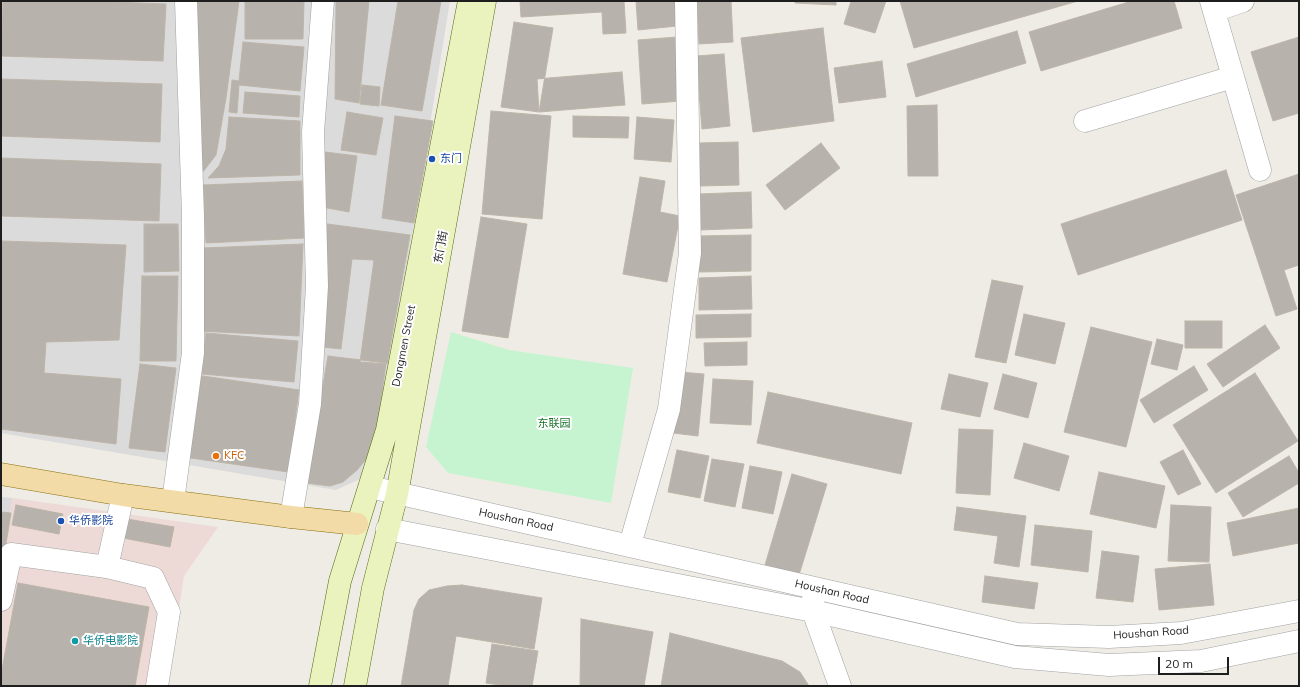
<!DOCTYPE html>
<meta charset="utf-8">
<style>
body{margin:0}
#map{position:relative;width:1300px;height:687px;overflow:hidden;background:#eeece5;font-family:Mulish,sans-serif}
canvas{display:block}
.frame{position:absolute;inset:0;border:2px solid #1e1e1e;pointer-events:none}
.scale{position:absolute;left:1158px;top:657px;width:71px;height:18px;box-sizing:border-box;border:2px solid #1e1e1e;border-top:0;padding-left:5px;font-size:12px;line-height:14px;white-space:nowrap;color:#1e1e1e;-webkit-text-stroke:3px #fff;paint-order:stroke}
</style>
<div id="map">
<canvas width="1300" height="687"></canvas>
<div class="frame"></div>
<div class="scale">20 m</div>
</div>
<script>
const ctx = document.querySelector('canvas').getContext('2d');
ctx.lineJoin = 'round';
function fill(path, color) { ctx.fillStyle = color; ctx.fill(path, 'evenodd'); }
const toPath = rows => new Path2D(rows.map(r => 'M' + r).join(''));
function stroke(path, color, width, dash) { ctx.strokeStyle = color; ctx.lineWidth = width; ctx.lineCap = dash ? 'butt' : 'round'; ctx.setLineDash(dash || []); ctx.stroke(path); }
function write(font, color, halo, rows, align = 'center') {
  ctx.font = font + ' Mulish,"Noto Sans SC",sans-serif'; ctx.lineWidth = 4; ctx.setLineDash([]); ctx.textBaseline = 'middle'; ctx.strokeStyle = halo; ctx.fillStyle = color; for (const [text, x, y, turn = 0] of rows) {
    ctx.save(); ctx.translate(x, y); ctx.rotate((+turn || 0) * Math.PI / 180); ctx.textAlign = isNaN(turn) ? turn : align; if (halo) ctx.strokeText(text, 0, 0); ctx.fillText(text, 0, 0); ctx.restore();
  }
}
fill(toPath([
 [1,1,450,1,375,462,358,480,336,490,1,433],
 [1,497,13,498,1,553]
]), '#dcdbdb');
fill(toPath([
 [13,498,218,527,184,576,167,686,1,686,1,553]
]), '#eddad6');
fill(toPath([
 [451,332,509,350,633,368,611,503,448,473,426,447]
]), '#c7f4d0');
const building = toPath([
 [3,1,85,1,166,4,163,61,1,56,3,1],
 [196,1,239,1,226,98,216,155,202,173,196,1],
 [245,1,304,1,303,39,245,39,245,1],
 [336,1,369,1,359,103,335,99,336,1],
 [398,1,441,1,422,111,381,105,398,1],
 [520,1,624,1,626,33,603,34,602,12,521,17,520,1],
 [636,1,675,1,677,26,638,30,636,1],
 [697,1,731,1,733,42,699,44,697,1],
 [795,1,836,1,836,5,795,3,795,1],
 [851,1,886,1,875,33,844,24,851,1],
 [900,1,1078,1,914,48,900,1],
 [1132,1,1174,1,1182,28,1041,71,1029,32,1132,1],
 [514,22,553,28,539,112,501,107,514,22],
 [823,28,834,121,753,132,741,38,823,28],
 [1017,31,1026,63,916,97,907,64,1017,31],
 [677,37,681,101,642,104,638,40,677,37],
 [1299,37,1299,113,1273,121,1251,52,1299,37],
 [243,42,304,47,300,91,239,85,237,113,229,112,232,80,239,81,243,42],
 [724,54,730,126,702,129,696,56,724,54],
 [882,61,886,97,839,103,834,68,882,61],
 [622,72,625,105,539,112,537,79,622,72],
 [1,79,162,84,160,142,1,136,1,79],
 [362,85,380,87,379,106,360,104,362,85],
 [245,92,300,96,299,117,243,113,245,92],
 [937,105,938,176,908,176,907,106,937,105],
 [491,111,551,116,542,219,482,214,491,111],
 [347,112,383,118,376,155,341,150,347,112],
 [395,116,433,121,414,223,382,218,395,116],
 [573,116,629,117,628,138,573,137,573,116],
 [229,117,300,121,300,175,208,178,219,166,226,149,229,117],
 [637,117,674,120,671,162,634,159,637,117],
 [738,142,739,185,700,186,699,143,738,142],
 [821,143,840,168,785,210,766,185,821,143],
 [325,152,357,156,349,212,322,207,325,152],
 [1,158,161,164,159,221,1,216,1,158],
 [1226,170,1242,220,1078,275,1061,224,1226,170],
 [1299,174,1299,265,1284,270,1297,309,1276,316,1236,195,1299,174],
 [640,177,665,181,660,212,680,216,667,282,623,274,640,177],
 [302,181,304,238,206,243,203,185,302,181],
 [751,192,752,228,700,230,699,194,751,192],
 [481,217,527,224,508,338,462,331,481,217],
 [320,223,410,235,387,364,360,362,374,260,352,259,341,349,322,347,320,223],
 [144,224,178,224,179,271,144,272,144,224],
 [751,235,751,271,699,272,698,236,751,235],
 [1,241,126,245,119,340,46,342,44,373,121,379,116,444,1,429,1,241],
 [303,244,299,336,198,331,202,248,303,244],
 [142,276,178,276,176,361,140,361,142,276],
 [751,276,752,309,699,310,699,278,751,276],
 [992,280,1023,286,1006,363,975,357,992,280],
 [751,314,751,337,696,338,696,315,751,314],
 [1024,314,1065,323,1055,364,1015,355,1024,314],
 [1185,321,1222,321,1222,348,1185,348,1185,321],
 [1265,325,1280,348,1223,387,1207,364,1265,325],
 [1091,327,1152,342,1126,447,1064,432,1091,327],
 [206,333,298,341,294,382,202,374,206,333],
 [1157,339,1183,345,1177,370,1151,364,1157,339],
 [747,342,747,365,705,366,704,343,747,342],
 [328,356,386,363,376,436,368,457,357,470,343,482,330,486,306,483,328,356],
 [140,364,176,368,165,452,129,448,140,364],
 [1194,366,1208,390,1154,423,1140,400,1194,366],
 [679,372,704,374,698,436,673,433,679,372],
 [1255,373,1298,441,1216,493,1173,425,1255,373],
 [949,374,988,383,980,417,941,409,949,374],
 [1003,374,1037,383,1028,418,994,409,1003,374],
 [196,375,299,390,288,472,184,457,196,375],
 [713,379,753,381,751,425,710,423,713,379],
 [768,392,912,423,901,474,757,443,768,392],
 [959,429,993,430,990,495,956,493,959,429],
 [1024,443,1069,456,1059,491,1014,478,1024,443],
 [677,450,709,456,700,498,668,492,677,450],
 [1183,450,1201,484,1178,495,1160,462,1183,450],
 [1289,456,1299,473,1299,483,1243,517,1228,493,1289,456],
 [712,459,744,464,735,507,704,501,712,459],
 [750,466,782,472,773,514,742,508,750,466],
 [1099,472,1165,486,1156,528,1090,514,1099,472],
 [792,474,827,484,799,575,765,565,792,474],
 [16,505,63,514,59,534,12,525,16,505],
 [1171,505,1211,507,1209,562,1168,561,1171,505],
 [957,507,1026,516,1019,567,994,563,998,536,954,530,957,507],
 [1299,508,1299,543,1233,556,1227,523,1299,508],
 [1,512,11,513,1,574,1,512],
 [127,519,174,527,170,547,123,538,127,519],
 [1035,525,1092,531,1088,572,1031,565,1035,525],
 [1102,551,1139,556,1133,602,1096,598,1102,551],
 [1210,564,1214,605,1159,610,1155,569,1210,564],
 [985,576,1038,583,1034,609,982,602,985,576],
 [18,583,149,607,135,686,1,686,1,675,18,583],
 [462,585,542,598,534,649,456,636,448,686,401,686,414,610,419,599,429,590,447,586,462,585],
 [581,619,653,632,644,686,580,686,581,619],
 [670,633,782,661,800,672,809,686,661,686,670,633],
 [492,644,538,651,532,686,507,686,486,683,492,644]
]);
fill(building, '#b7b2ab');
stroke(building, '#beb5a9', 1);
const street = toPath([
 [1211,1,1260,170],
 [1214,11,1243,1],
 [1085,121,1233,77],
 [370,487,1017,634,1109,637,1181,633,1299,611],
 [173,501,193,353,193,216,186,1],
 [291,517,310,404,317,286,313,132,323,1],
 [387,529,813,611,1015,657,1109,665,1201,661,1299,641],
 [630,545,669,409,690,253,686,1],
 [107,567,123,495],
 [1,600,11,554,107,567,153,578,169,612,157,686],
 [813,600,813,611,840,686]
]);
const secondary = toPath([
 [320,686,340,581,387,430,469,1],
 [355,686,373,588,397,494,485,1]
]);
const primary = toPath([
 [1,474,123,495,291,517,357,524]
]);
stroke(street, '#a2a2a2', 23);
stroke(secondary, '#566b10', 23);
stroke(primary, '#8a700f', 23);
stroke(street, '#fff', 22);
stroke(secondary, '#eaf3be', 22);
stroke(primary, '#f2dba6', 22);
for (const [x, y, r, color] of [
 [432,159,4,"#1a4fb4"],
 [216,456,4,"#e8710a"],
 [61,521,4,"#1a4fb4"],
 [75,641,4,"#0f9aa8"]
]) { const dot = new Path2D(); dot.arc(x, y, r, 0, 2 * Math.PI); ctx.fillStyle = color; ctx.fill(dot); stroke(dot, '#fff', 1.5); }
write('11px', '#164399', '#fff', [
 ["东门",440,159],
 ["华侨影院",69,521]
], 'left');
write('11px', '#1e1e1e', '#fff', [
 ["东门街",441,247,-80],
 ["Dongmen Street",404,346,-79],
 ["Houshan Road",516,520,12],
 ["Houshan Road",832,592,13],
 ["Houshan Road",1151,633,-4]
]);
write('11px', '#177229', '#fff', [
 ["东联园",554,424]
]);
write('11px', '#c56008', '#fff', [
 ["KFC",224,456]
], 'left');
write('11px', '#0d838f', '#fff', [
 ["华侨电影院",83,641]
], 'left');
</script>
